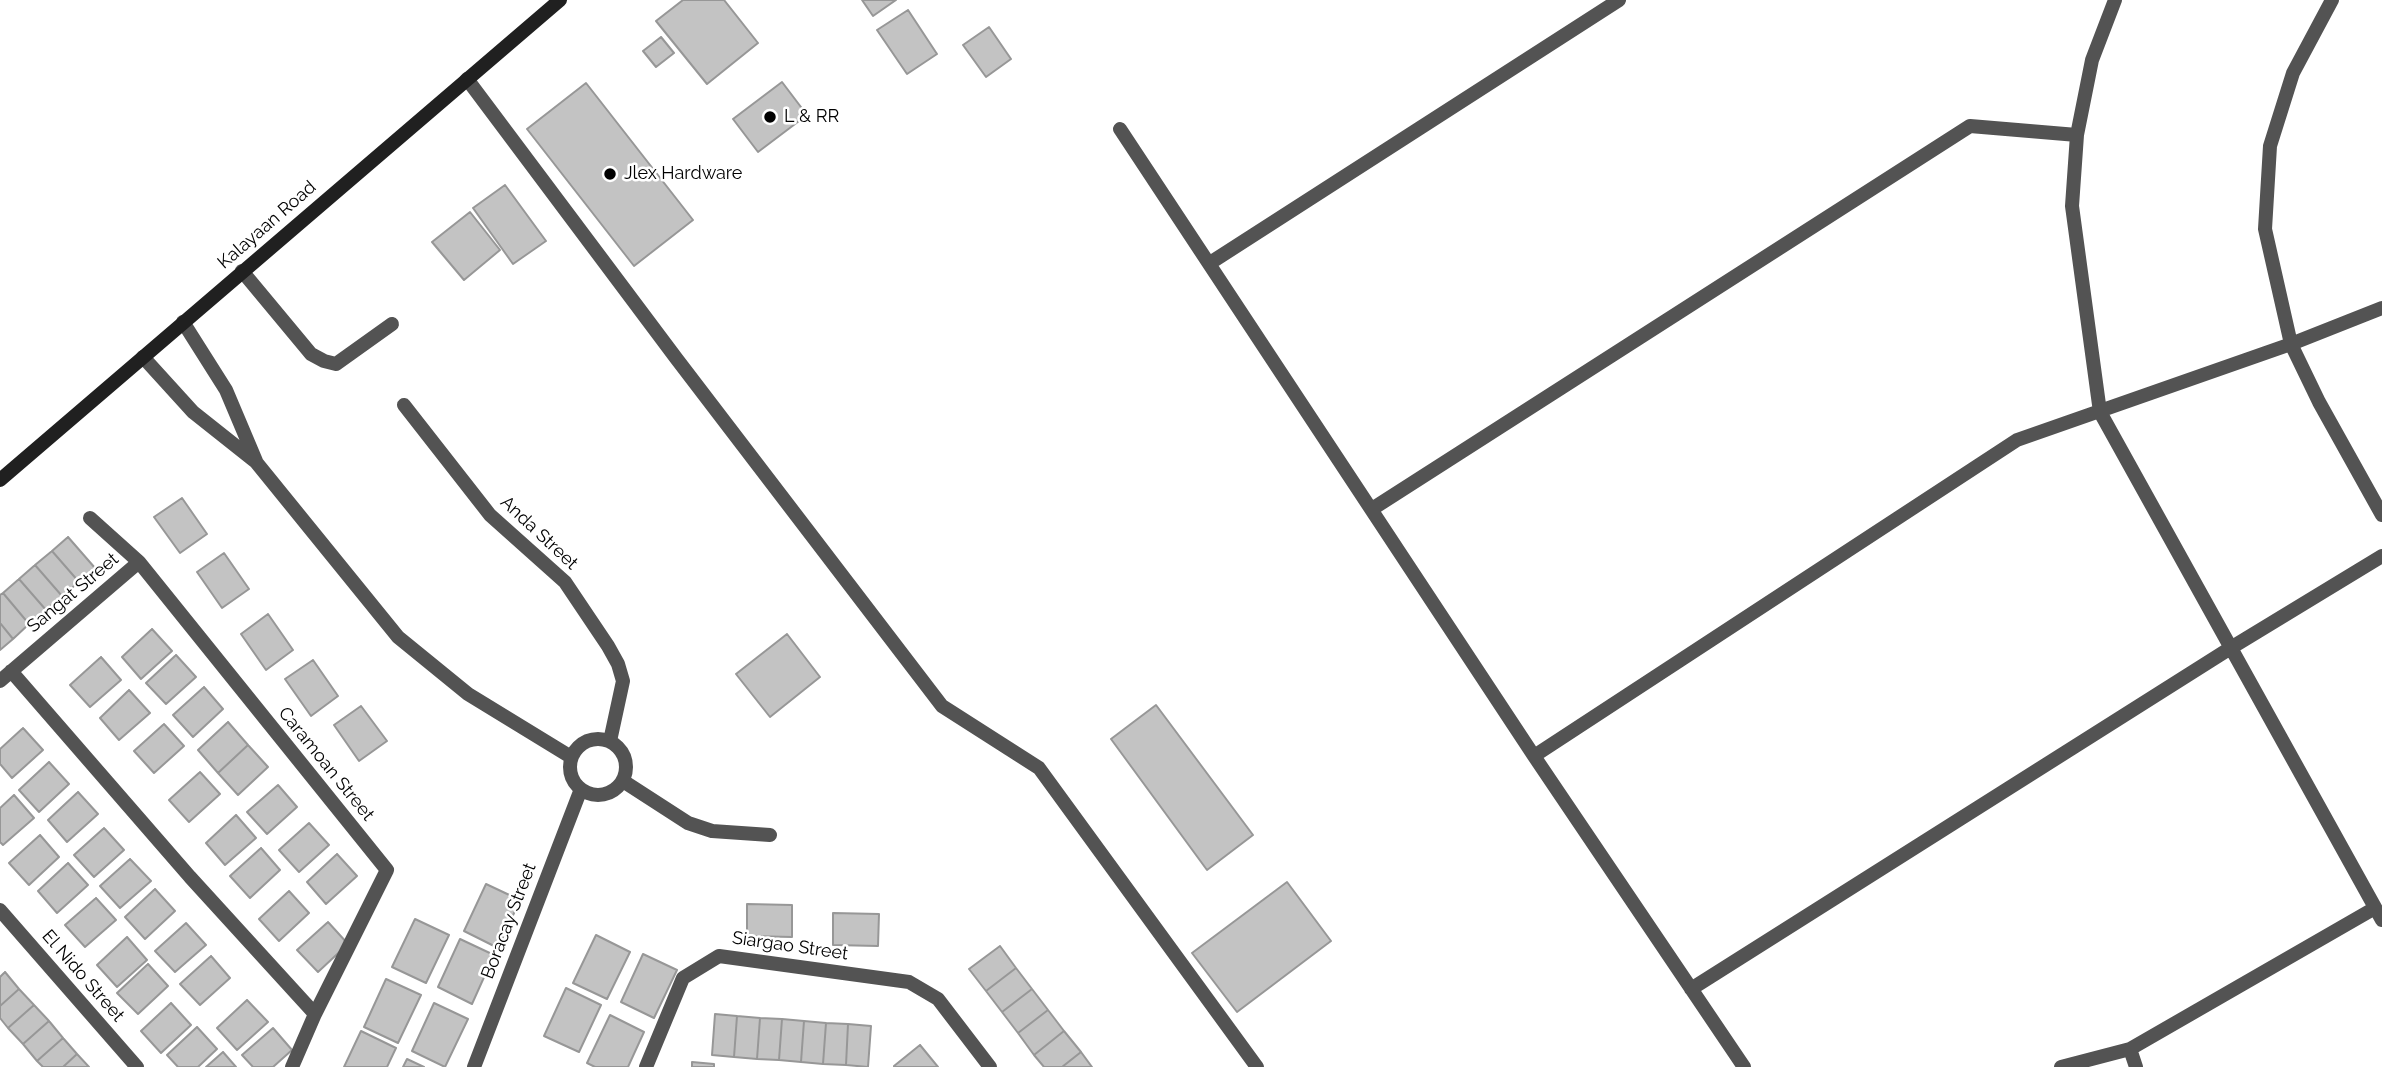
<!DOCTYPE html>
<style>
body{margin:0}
canvas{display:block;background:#fff}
</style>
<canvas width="2382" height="1067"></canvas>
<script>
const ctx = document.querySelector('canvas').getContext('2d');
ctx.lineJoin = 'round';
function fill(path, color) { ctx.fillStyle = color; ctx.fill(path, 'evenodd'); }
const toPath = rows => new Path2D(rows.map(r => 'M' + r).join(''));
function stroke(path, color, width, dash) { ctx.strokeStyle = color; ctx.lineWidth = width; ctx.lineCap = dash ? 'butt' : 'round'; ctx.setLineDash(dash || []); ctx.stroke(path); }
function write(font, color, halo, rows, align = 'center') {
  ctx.font = font + ' Raleway,sans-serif'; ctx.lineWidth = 5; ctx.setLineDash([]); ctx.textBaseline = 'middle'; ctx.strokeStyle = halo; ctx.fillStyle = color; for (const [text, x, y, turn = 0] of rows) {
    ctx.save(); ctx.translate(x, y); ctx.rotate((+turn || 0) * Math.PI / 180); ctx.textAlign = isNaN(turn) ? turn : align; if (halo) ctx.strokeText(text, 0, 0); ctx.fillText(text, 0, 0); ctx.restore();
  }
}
const building = toPath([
 [683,0,724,0,758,43,707,84,656,21,683,0],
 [862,0,896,0,873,16,862,0],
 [908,10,937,54,907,74,877,30,908,10],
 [989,27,1011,59,986,77,963,45,989,27],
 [661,37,674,53,656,67,643,51,661,37],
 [782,82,807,115,758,152,733,119,782,82],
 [586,83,693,220,634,266,527,129,586,83],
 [505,185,546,241,513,264,473,208,505,185],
 [470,212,500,250,464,280,432,242,470,212],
 [182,498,207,534,180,553,154,517,182,498],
 [68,537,95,568,79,582,52,551,68,537],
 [52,551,79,582,62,596,35,565,52,551],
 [224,553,249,589,222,608,197,572,224,553],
 [35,565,62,596,46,610,19,579,35,565],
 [19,579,46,610,29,624,3,593,19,579],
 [3,593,29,624,13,639,0,623,0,595,3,593],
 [268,614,293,650,266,670,241,634,268,614],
 [0,623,13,639,0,650,0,623],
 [152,629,172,651,141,679,122,657,152,629],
 [787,634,820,677,770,717,736,674,787,634],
 [176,655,196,677,166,704,146,683,176,655],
 [101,657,121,680,90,707,70,685,101,657],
 [313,660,338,696,311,716,285,679,313,660],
 [204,687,223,709,193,737,173,715,204,687],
 [129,690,150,713,119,740,100,718,129,690],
 [1156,705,1253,835,1207,870,1111,739,1156,705],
 [361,706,387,741,359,761,334,725,361,706],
 [228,722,248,745,218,773,198,750,228,722],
 [164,724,184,746,154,773,134,751,164,724],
 [23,728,43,750,12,778,0,764,0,749,23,728],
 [248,745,268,767,238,795,218,773,248,745],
 [49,762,69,784,39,812,19,790,49,762],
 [200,772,220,794,189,822,169,800,200,772],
 [278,785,297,807,267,834,247,812,278,785],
 [78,792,98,814,67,842,48,820,78,792],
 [14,795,34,818,3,845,0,842,0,808,14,795],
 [236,815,256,838,225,865,206,843,236,815],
 [309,823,329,845,299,872,279,850,309,823],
 [104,828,124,850,94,877,74,855,104,828],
 [40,835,59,857,29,885,9,863,40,835],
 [261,848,280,870,250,898,230,876,261,848],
 [337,854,357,876,326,904,307,882,337,854],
 [130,859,151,881,120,908,100,886,130,859],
 [68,863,88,885,57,913,38,891,68,863],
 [1287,882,1331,941,1237,1012,1192,953,1287,882],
 [486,884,520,900,498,948,464,931,486,884],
 [155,889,175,911,145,939,125,917,155,889],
 [289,891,309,913,279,941,259,919,289,891],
 [96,898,116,920,85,947,65,925,96,898],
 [747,904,792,905,792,937,747,936,747,904],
 [833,913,879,914,878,946,833,945,833,913],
 [415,919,449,935,426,983,392,967,415,919],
 [328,922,348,944,318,972,297,950,328,922],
 [186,923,206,945,175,972,155,951,186,923],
 [596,935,630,952,607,999,573,983,596,935],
 [127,937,147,960,117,987,97,965,127,937],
 [460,939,494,955,472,1004,438,987,460,939],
 [1000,946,1016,968,986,991,969,969,1000,946],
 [643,954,677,970,654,1018,621,1002,643,954],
 [211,956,230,978,200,1005,180,984,211,956],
 [148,964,168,986,138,1014,117,993,148,964],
 [1016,968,1032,989,1002,1012,986,991,1016,968],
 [5,972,19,989,0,1006,0,977,5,972],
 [386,979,421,995,398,1043,364,1027,386,979],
 [566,988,601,1005,579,1052,544,1036,566,988],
 [19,989,34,1005,8,1028,0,1018,0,1006,19,989],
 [1032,989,1048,1010,1018,1033,1002,1012,1032,989],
 [247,1000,268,1022,237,1050,217,1028,247,1000],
 [171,1003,191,1025,161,1053,141,1031,171,1003],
 [434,1003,468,1019,445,1067,412,1051,434,1003],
 [34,1005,49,1021,23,1044,8,1028,34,1005],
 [1048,1010,1064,1031,1034,1055,1018,1033,1048,1010],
 [715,1014,737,1016,734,1057,712,1055,715,1014],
 [610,1015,644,1032,628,1067,595,1067,587,1063,610,1015],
 [737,1016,760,1018,757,1059,734,1057,737,1016],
 [760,1018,782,1019,779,1060,757,1059,760,1018],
 [782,1019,804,1021,801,1062,779,1060,782,1019],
 [49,1021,63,1038,37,1061,23,1044,49,1021],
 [804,1021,826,1023,823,1064,801,1062,804,1021],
 [826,1023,848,1024,846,1065,823,1064,826,1023],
 [848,1024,871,1026,868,1067,846,1065,848,1024],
 [197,1027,217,1049,198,1067,178,1067,167,1055,197,1027],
 [273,1028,292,1050,273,1067,253,1067,242,1055,273,1028],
 [361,1031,396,1048,387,1067,344,1067,361,1031],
 [1064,1031,1081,1052,1062,1067,1044,1067,1034,1055,1064,1031],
 [63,1038,77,1054,63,1067,43,1067,37,1061,63,1038],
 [920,1045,938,1067,894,1067,894,1066,920,1045],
 [223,1052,236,1067,206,1067,223,1052],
 [1081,1052,1092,1067,1062,1067,1081,1052],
 [77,1054,89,1067,63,1067,77,1054],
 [407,1059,424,1067,403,1067,407,1059],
 [692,1062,714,1064,714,1067,692,1067,692,1062]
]);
fill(building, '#c3c3c3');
stroke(building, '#979797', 2);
stroke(toPath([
 [242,271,311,354,324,361,336,364,392,324]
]), '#535353', 14);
stroke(toPath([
 [2115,0,2092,60,2077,135,2072,206,2100,412,2382,920],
 [2332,0,2293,73,2270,146,2265,229,2291,344,2319,402,2382,515],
 [467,79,676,358,942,706,1039,768,1257,1067],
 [1120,129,1534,756,1744,1067],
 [1210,263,1619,0],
 [183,322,226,390,256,461],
 [143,357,193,412,256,462,398,637,468,694,571,757],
 [404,405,490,515,565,582,608,646,618,664,623,681,610,741],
 [1372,509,1970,126,2077,135],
 [90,518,139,562,387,870,315,1014,292,1067],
 [11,671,190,877,315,1014],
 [0,681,139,562],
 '570 767a28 28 0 1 1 56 0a28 28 0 1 1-56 0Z',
 [1534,756,2017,440,2291,344,2382,308],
 [623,781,688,823,712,831,770,835],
 [0,910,137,1067],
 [1691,989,2229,649,2382,556],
 [2130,1049,2136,1067],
 [474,1067,581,789],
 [646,1067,683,978,719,956,909,982,938,999,990,1067],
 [2061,1067,2130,1049,2375,908]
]), '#535353', 14);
stroke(toPath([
 [0,480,560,0]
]), '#202020', 14);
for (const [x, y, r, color] of [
 [770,117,7,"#000"],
 [610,174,7,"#000"]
]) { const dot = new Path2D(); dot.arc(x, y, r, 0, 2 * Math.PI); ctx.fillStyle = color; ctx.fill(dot); stroke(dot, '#fff', 2.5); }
write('18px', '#000', '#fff', [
 ["L & RR",784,117],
 ["Jlex Hardware",624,174]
], 'left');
write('18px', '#000', '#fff', [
 ["Kalayaan Road",267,225,-41],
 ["Anda Street",539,533,43],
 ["Sangat Street",73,593,-40],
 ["Caramoan Street",326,764,51],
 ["Boracay Street",509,921,-69],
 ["Siargao Street",790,946,8],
 ["El Nido Street",83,976,49]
]);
</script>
